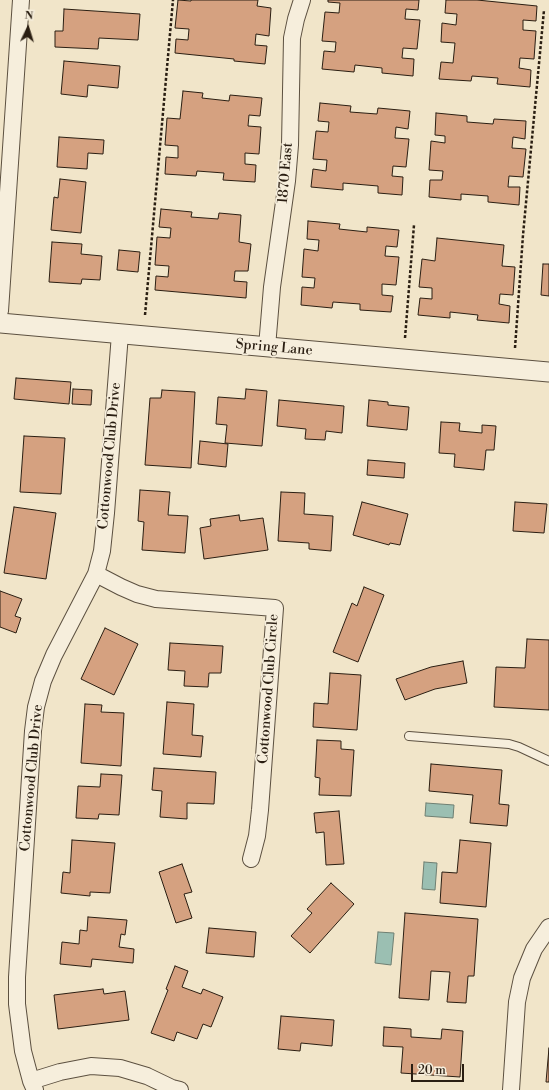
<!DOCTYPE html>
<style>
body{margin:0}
#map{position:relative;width:549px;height:1090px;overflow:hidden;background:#f1e5c9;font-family:"Libre Bodoni",serif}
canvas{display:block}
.north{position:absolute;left:8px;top:8px;width:40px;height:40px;-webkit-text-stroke:3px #f6eedc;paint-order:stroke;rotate:4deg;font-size:11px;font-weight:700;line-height:16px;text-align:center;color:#2a1e12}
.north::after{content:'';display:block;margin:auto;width:14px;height:18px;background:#2a1e12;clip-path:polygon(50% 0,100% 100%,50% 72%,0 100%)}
.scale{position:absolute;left:411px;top:1064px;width:53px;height:18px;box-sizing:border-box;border:2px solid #2a1e12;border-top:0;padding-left:5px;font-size:12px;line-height:14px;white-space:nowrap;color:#2a1e12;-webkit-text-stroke:3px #f6eedc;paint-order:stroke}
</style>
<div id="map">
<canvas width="549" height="1090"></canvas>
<div class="north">N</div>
<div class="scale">20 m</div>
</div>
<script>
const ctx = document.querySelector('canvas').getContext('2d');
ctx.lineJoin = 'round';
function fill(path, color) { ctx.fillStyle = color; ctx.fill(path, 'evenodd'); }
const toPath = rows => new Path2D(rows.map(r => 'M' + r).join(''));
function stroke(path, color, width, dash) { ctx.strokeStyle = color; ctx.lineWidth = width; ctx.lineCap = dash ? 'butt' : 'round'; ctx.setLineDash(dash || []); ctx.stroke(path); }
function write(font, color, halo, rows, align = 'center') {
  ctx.font = font + ' "Libre Bodoni",serif'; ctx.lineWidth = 3.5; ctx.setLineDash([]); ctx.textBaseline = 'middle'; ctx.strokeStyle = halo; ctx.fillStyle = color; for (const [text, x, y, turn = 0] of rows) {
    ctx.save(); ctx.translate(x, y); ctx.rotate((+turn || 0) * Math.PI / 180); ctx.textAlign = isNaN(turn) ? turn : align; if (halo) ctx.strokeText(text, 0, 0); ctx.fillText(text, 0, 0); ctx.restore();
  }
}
const water = toPath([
 [426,803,454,805,453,818,425,816,426,803],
 [424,862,437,863,435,890,422,889,424,862],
 [378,932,394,933,391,965,375,963,378,932]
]);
fill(water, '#9bbfb2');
stroke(water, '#6e7f72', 1);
const building = toPath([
 [178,0,191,1,191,0,258,0,257,6,271,8,269,36,256,34,255,45,267,46,265,64,234,61,234,59,175,53,176,39,188,40,189,29,175,28,178,0],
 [328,0,419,0,418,10,406,9,405,19,420,20,417,49,403,48,402,58,414,59,413,76,382,73,382,68,355,65,354,72,322,69,324,51,335,52,336,42,322,41,325,12,339,13,340,3,328,2,328,0],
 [446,0,477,0,537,6,536,21,523,20,523,30,536,31,534,59,520,58,519,68,531,70,530,87,497,84,498,78,472,76,471,81,439,79,441,62,453,63,455,43,441,42,442,23,456,25,457,14,445,13,446,0],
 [64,9,140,14,138,40,99,38,98,49,55,47,55,31,63,31,64,9],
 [64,61,120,66,118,88,88,85,87,97,61,94,64,61],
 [183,91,203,93,202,98,229,101,230,95,262,98,260,116,249,115,248,126,261,127,259,154,245,153,245,164,256,165,255,182,223,180,224,173,197,171,196,176,165,174,166,157,178,158,178,146,165,145,167,118,180,119,183,91],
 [320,103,351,106,350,112,377,114,378,108,410,111,408,129,396,127,395,138,409,139,406,167,393,166,392,176,403,177,402,195,378,193,378,186,343,183,343,190,311,187,313,169,326,171,327,160,313,159,316,131,328,132,329,122,318,121,320,103],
 [436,113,467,116,467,122,493,124,494,119,526,121,525,139,513,137,512,148,526,149,523,177,509,176,508,187,520,187,519,205,488,202,488,196,461,194,461,200,429,197,430,180,442,180,443,171,429,170,431,141,445,143,445,136,435,135,436,113],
 [59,137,104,140,103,154,88,153,87,169,57,167,59,137],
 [60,179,86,182,81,233,51,230,54,197,58,198,60,179],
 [161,209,192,212,191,217,218,219,219,213,241,215,239,242,251,244,248,271,235,271,234,281,247,282,246,298,155,290,156,276,168,277,169,266,155,265,157,237,170,238,171,228,159,227,161,209],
 [308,221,340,224,339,229,367,232,367,227,399,230,397,247,386,246,385,256,399,257,396,285,382,284,382,295,393,296,391,312,360,310,360,304,333,302,332,308,301,305,302,287,314,288,315,278,302,277,304,249,318,251,319,240,307,239,308,221],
 [437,238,504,245,502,266,515,267,513,295,500,294,499,304,510,306,509,323,477,320,478,315,450,312,450,318,418,315,420,298,432,299,432,288,419,287,422,259,435,261,437,238],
 [52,242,82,244,81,254,102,256,100,280,82,279,81,284,49,282,52,242],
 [119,250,140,252,138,272,117,270,119,250],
 [543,264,549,264,549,296,541,295,543,264],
 [16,378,71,382,69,404,14,399,16,378],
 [73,389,92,390,91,405,72,404,73,389],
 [246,389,267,391,262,446,225,443,227,425,216,424,218,397,245,399,246,389],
 [162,390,195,392,191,468,145,465,150,398,161,398,162,390],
 [279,400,344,406,342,433,326,431,325,440,305,439,306,429,277,426,279,400],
 [369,400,388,402,388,405,409,407,407,430,367,426,369,400],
 [441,422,460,423,459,431,482,433,482,425,496,426,494,450,486,450,484,470,454,467,455,454,439,453,441,422],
 [24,436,65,438,61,494,20,492,24,436],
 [200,441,228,444,226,467,198,464,200,441],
 [368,460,405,463,404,478,367,475,368,460],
 [140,490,170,492,168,515,188,516,185,553,142,550,144,522,138,521,140,490],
 [281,492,305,493,304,514,333,516,331,551,309,549,309,543,278,541,281,492],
 [362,502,408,514,400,545,390,543,389,545,353,535,362,502],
 [515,502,547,504,544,533,513,531,515,502],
 [14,507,56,513,46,579,4,573,14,507],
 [239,515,240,521,263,518,268,550,204,559,200,528,211,526,210,519,239,515],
 [364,587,384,595,358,662,333,652,352,603,357,606,364,587],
 [0,591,22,599,15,616,21,618,16,633,0,627,0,591],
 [105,628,138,644,114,695,81,679,105,628],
 [527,639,549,640,549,710,494,707,496,667,525,668,527,639],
 [170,643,223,646,221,673,209,673,208,687,184,686,185,671,168,670,170,643],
 [463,661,467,683,435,689,405,700,396,679,431,667,463,661],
 [330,673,361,675,357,730,313,727,314,703,328,704,330,673],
 [167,702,194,704,192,735,203,736,201,757,163,754,167,702],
 [85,704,102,705,101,712,124,713,121,766,81,763,85,704],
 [317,740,341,741,341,749,354,750,351,796,319,795,320,778,315,777,317,740],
 [431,764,502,770,499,804,509,805,507,826,470,823,473,795,429,791,431,764],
 [154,768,216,772,214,804,187,803,187,819,160,817,162,791,152,790,154,768],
 [101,774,122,775,119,815,99,814,98,819,76,818,78,786,100,787,101,774],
 [339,811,344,864,326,865,324,832,316,833,314,813,339,811],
 [72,840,115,843,110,893,90,892,90,896,61,893,63,872,70,873,72,840],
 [460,840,491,843,486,907,440,903,442,872,457,873,460,840],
 [182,864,192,892,184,894,192,918,176,923,159,872,182,864],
 [331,883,354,904,310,953,291,936,312,913,307,909,331,883],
 [405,913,478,919,474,976,468,976,466,1003,447,1002,450,972,431,971,429,1000,399,998,405,913],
 [88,917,127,920,125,935,121,934,119,947,134,949,133,963,92,959,91,967,60,964,62,942,79,944,80,930,87,931,88,917],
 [209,928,256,932,254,957,206,953,209,928],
 [175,966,188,971,182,987,201,994,203,989,223,997,211,1027,203,1024,197,1039,177,1032,174,1041,151,1033,168,990,166,989,175,966],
 [103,989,104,994,125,991,129,1020,58,1029,54,995,103,989],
 [281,1016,334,1020,332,1046,301,1043,300,1051,278,1049,281,1016],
 [384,1027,411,1029,411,1037,441,1039,442,1029,463,1031,460,1077,401,1073,403,1047,383,1046,384,1027],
 [549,1048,549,1082,546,1082,549,1048]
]);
fill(building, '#d5a180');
stroke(building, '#2a1e12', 1);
const service = toPath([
 [409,736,509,744,519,747,549,761]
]);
const minor = toPath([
 [0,311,21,0],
 [267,347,272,287,287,181,290,145,292,38,296,19,302,0],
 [96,574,121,587,137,594,156,599,275,608,260,810,257,836,251,859],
 [31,1081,60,1072,91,1066,120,1068,147,1076,172,1088,180,1090],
 [35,1090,31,1081,23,1051,17,1004,17,977,33,731,36,707,43,681,54,655,96,574,102,551,106,513,120,334],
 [511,1090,517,1002,522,978,534,949,549,927]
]);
const tertiary = toPath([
 [0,323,549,372]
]);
stroke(service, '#5c5040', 10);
stroke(minor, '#5c5040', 18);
stroke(tertiary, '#5c5040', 21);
stroke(toPath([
 [145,315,173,0],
 [405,338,414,225],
 [515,348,523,235,544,10]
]), '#2a1e12', 2.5, [3, 2]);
stroke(service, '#f6eedc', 8);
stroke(minor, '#f6eedc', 16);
stroke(tertiary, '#f6eedc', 19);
write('14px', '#2a1e12', '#f6eedc', [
 ["1870 East",286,173,-85],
 ["Spring Lane",274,348,5],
 ["Cottonwood Club Drive",110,456,-85],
 ["Cottonwood Club Circle",269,689,-86],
 ["Cottonwood Club Drive",32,778,-85]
]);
</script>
